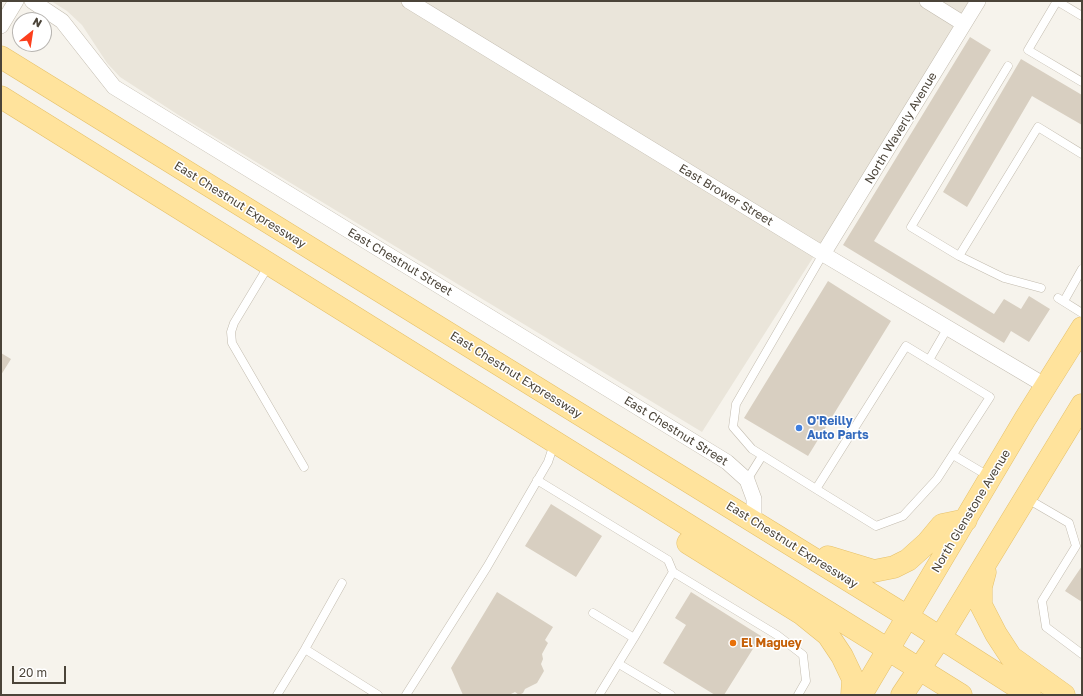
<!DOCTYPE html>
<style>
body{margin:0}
#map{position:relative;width:1083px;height:696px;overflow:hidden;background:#f6f3ec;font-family:"Golos Text",sans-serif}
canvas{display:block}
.frame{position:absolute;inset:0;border:2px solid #4b4439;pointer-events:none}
.north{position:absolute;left:12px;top:12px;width:40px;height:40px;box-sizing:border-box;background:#fff;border:1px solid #b7b4b0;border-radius:50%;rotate:30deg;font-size:11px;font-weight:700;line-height:16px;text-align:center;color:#4b4439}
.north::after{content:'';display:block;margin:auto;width:14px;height:18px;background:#fc3f1d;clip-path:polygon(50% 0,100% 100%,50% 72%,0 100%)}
.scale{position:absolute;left:12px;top:666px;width:54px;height:18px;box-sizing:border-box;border:2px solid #4b4439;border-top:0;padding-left:5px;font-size:12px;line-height:14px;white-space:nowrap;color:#4b4439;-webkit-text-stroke:3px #fff;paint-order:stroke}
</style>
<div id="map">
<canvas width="1083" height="696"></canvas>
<div class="frame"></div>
<div class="north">N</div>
<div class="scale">20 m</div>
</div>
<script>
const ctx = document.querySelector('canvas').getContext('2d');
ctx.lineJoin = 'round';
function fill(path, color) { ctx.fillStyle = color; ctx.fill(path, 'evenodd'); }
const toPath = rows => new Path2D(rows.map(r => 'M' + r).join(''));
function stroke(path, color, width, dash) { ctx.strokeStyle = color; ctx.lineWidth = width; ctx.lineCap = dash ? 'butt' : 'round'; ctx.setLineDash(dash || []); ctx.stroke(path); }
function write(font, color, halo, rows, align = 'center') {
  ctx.font = font + ' "Golos Text",sans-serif'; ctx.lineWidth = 3; ctx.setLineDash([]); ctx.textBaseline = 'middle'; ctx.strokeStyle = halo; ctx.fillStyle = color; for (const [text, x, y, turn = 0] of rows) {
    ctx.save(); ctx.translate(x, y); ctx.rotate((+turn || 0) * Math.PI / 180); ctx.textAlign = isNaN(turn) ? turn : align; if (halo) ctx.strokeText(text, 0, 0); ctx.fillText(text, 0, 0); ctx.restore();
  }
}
fill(toPath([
 [51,1,969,1,828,234,702,432,180,116,120,77,107,63,82,25,67,11]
]), '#eae5da');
fill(toPath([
 [970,37,991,50,874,241,994,314,1004,299,1021,309,1029,296,1050,309,1029,342,1011,331,1004,343,843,245],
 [1021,59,1082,95,1082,125,1032,96,967,207,943,192],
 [828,281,891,321,808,456,744,418],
 [1,353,11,359,1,375],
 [551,504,602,536,576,577,525,546],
 [1082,566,1082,602,1065,591],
 [497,592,553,627,545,640,548,643,542,654,543,659,541,664,544,671,537,683,525,689,523,693,519,695,515,692,509,695,463,695,451,668],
 [691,592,761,636,724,695,715,695,663,663,686,625,675,618]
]), '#d8cfc1');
const service = toPath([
 [1082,16,1057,1,1028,50,1082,82],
 [1008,66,911,227,959,256,1038,127,1082,154],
 [959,256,1004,278,1041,288],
 [269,265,234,323,231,332,232,343,304,467],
 [1058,298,1082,313],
 [1064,301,1082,269],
 [929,360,947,329],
 [953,455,990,477],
 [537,480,668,560,673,572,634,638],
 [747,480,762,456],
 [816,489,876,526,903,516,937,479,990,397,906,346,816,489,752,449,733,427,736,404,823,254],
 [1026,498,1069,523,1076,546,1042,601,1046,627,1082,654],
 [673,572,777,635,803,655,806,681,798,695],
 [342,583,305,649,378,695],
 [593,613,634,638,599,695],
 [619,664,671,695],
 [277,695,305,649],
 [406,695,487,567,548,462,553,447,551,442]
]);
const minor = toPath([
 [32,1,62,21,114,87,727,462,747,480,754,499,754,522],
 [409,1,823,254,1046,386],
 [927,1,964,24],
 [1,26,16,1],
 [823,254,978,1]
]);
const primary = toPath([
 [1,57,908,617,1030,695],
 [1,97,961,695],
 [688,543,802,614,828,635,842,656,853,679,852,695],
 [828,557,874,571,894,567,908,560,927,543,942,525,966,520],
 [985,572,981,587,981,605,996,634,1011,657,1064,695],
 [861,695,1025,419,1082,328],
 [902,695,940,638,1082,405]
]);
stroke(service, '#c2bbae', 9);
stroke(minor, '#c2bbae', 16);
stroke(primary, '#e6c16a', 23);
stroke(service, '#fff', 8);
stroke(minor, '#fff', 15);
stroke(primary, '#ffe39c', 22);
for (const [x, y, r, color] of [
 [799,428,4,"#3f7fe0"],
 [733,643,4,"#e8710a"]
]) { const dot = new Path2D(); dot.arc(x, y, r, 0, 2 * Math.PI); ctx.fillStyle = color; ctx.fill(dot); stroke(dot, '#fff', 1.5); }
write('12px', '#4b4439', '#fff', [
 ["North Waverly Avenue",901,128,-59],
 ["East Brower Street",726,195,31],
 ["East Chestnut Expressway",240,205,32],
 ["East Chestnut Street",400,262,31],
 ["East Chestnut Expressway",516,375,32],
 ["East Chestnut Street",676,431,32],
 ["North Glenstone Avenue",971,511,-59],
 ["East Chestnut Expressway",792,545,32]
]);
write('bold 12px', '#366cbe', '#fff', [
 ["O'Reilly",807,421],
 ["Auto Parts",807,435]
], 'left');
write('bold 12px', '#c56008', '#fff', [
 ["El Maguey",741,643]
], 'left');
</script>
